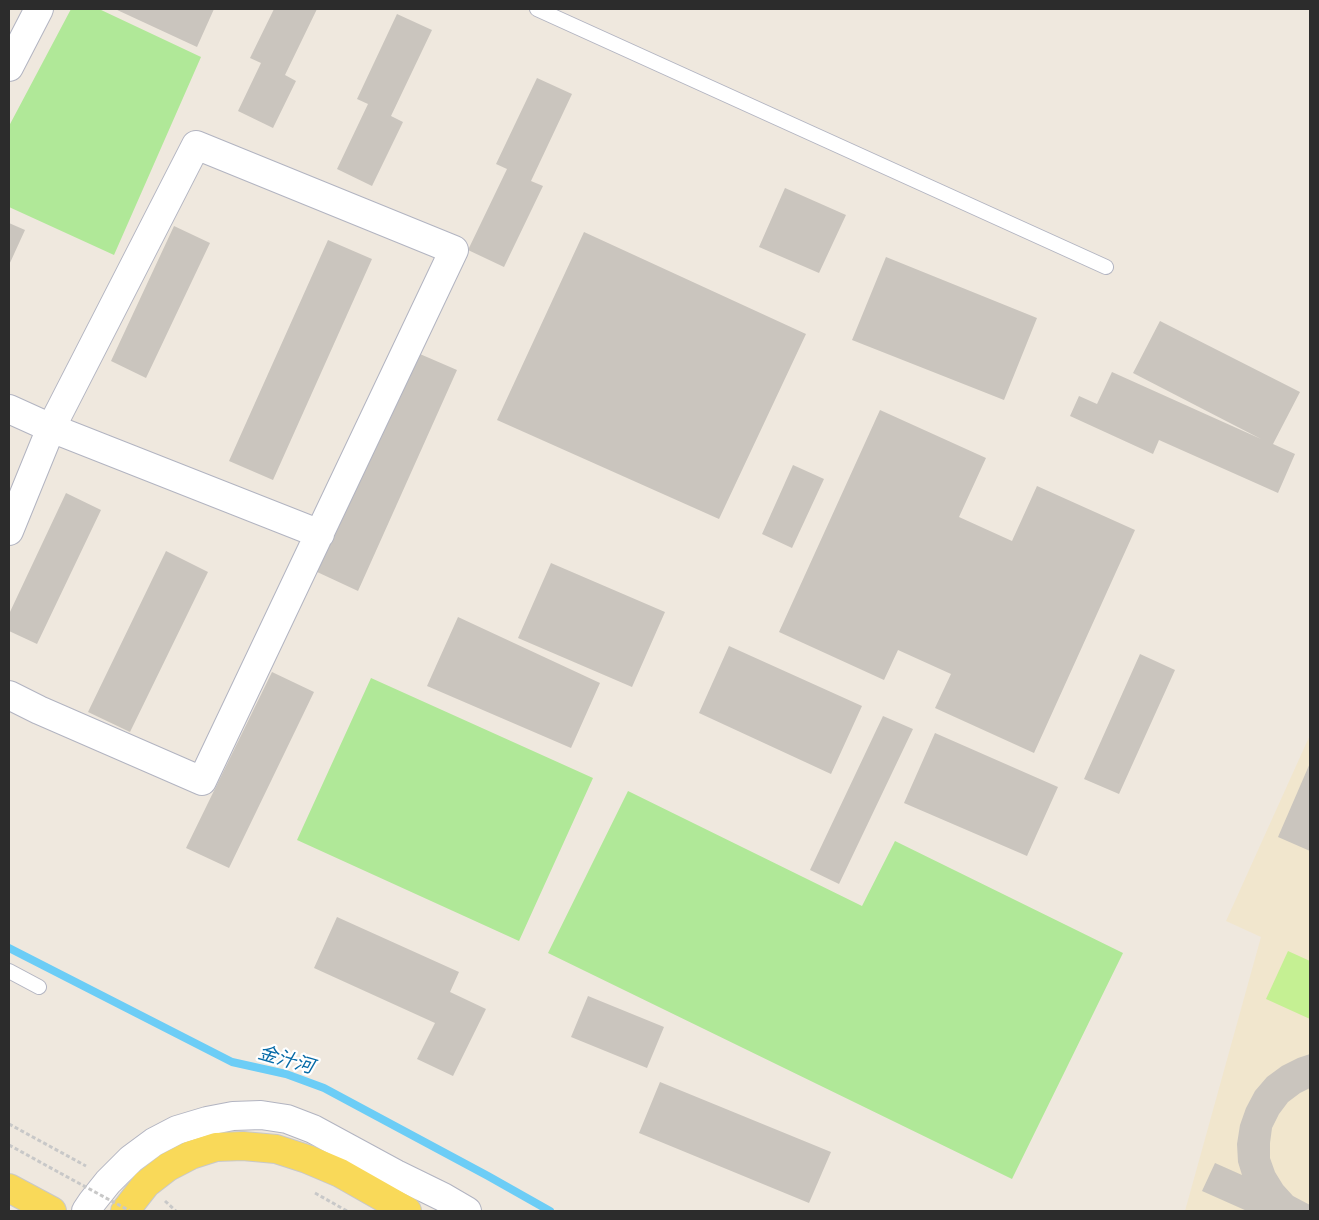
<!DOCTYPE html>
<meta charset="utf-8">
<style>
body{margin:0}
#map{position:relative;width:1319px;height:1220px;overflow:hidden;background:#efe8de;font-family:Raleway,sans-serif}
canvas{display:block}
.frame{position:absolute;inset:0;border:10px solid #2c2c2c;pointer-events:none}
</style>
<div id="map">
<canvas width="1319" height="1220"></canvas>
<div class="frame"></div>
</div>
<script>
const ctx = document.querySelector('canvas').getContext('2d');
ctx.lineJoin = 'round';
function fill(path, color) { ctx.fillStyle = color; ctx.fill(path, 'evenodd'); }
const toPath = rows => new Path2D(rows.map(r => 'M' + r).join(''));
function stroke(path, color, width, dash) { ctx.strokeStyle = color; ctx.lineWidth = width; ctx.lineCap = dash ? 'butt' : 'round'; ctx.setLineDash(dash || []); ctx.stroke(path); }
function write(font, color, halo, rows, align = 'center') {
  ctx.font = font + ' Raleway,"Noto Sans SC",sans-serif'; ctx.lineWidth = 4.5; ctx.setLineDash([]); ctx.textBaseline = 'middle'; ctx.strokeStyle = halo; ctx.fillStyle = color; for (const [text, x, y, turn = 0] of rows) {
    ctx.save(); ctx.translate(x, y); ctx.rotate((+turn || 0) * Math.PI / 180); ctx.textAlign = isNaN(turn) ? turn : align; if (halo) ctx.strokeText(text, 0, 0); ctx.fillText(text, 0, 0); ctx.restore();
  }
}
fill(toPath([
 [1310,735,1310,1211,1185,1211,1261,937,1226,921]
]), '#f1e6cd');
fill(toPath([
 [71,9,99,9,201,57,114,255,9,207,9,126],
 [371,678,593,778,519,941,297,840],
 [628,791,862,906,895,841,1123,953,1012,1179,548,953]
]), '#b0e898');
fill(toPath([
 [1288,951,1310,961,1310,1019,1266,999]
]), '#c5f093');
stroke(toPath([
 [9,948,232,1062,286,1074,324,1088,488,1176,550,1211]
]), '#6ccdf6', 8);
fill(toPath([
 [115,9,214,9,197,47],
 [274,9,317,9,285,75,296,81,273,128,238,111,261,63,250,58],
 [397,14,432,30,391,116,403,122,372,186,337,169,368,104,357,99],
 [537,78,572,94,531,181,543,186,504,267,468,250,507,169,496,164],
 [785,188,846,215,819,273,759,247],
 [9,223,25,230,9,265],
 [174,226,210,243,146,378,111,361],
 [584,232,806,334,719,519,497,420],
 [328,240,372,259,273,480,229,461],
 [886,257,1037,318,1004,400,852,340],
 [1160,321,1300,392,1273,444,1295,454,1278,493,1159,440,1153,454,1070,416,1079,396,1097,404,1112,372,1261,439,1133,373],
 [413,351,457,370,358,591,315,571],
 [880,410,986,458,959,517,1012,541,1037,486,1135,530,1034,753,935,708,951,674,898,650,884,680,779,632],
 [793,465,824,479,792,548,762,534],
 [66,493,101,510,37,644,9,631,9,614],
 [166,551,208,572,130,732,88,712],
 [551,563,665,612,632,687,518,638],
 [458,617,600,683,571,748,427,686],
 [729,646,862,706,831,774,699,713],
 [1140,654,1175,670,1119,794,1084,779],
 [272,672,314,692,229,868,186,848],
 [883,716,913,729,839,884,810,870],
 [935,733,1058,787,1027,856,904,803],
 [1310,763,1310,851,1278,837],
 [337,917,459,972,450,992,486,1009,453,1076,417,1059,435,1023,314,968],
 [588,996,664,1027,647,1068,571,1037],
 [1310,1054,1310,1088,1300,1093,1288,1102,1279,1114,1272,1128,1270,1143,1270,1158,1275,1172,1283,1185,1293,1196,1310,1205,1310,1211,1247,1211,1202,1191,1215,1163,1242,1175,1238,1162,1237,1144,1240,1125,1246,1108,1255,1091,1267,1077,1282,1066,1298,1058],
 [660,1082,831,1152,809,1203,639,1133]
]), '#cac5be');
const lane = toPath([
 [537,9,1106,267],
 [9,971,39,987]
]);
const street = toPath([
 [9,409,51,428,320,534],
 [9,531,51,428,196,145,454,250,202,781,39,710,9,695]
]);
const secondary = toPath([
 [9,67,39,9],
 [86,1211,92,1202,108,1182,131,1159,154,1142,177,1130,207,1121,233,1116,261,1115,287,1119,313,1129,396,1174,443,1197,467,1211]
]);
const primary = toPath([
 [9,1188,52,1211],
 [125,1211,146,1184,168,1167,191,1155,216,1147,243,1146,276,1149,307,1159,340,1173,407,1211]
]);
stroke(lane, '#b2b4c1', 16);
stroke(street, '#b2b4c1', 30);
stroke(secondary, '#b2b4c1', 30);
stroke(primary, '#c8c8c8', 30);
stroke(toPath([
 [9,1124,86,1166],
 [9,1145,60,1173],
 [315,1193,347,1211],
 [165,1201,176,1211]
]), '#c8c8c8', 3, [4, 2.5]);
stroke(lane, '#fff', 14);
stroke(street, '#fff', 28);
stroke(secondary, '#fff', 28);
stroke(primary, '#f9d959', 28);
stroke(toPath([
 [60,1173,130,1211]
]), '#c8c8c8', 3, [4, 2.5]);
write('italic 19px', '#066aa7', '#fff', [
 ["金汁河",286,1060,16]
]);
</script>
